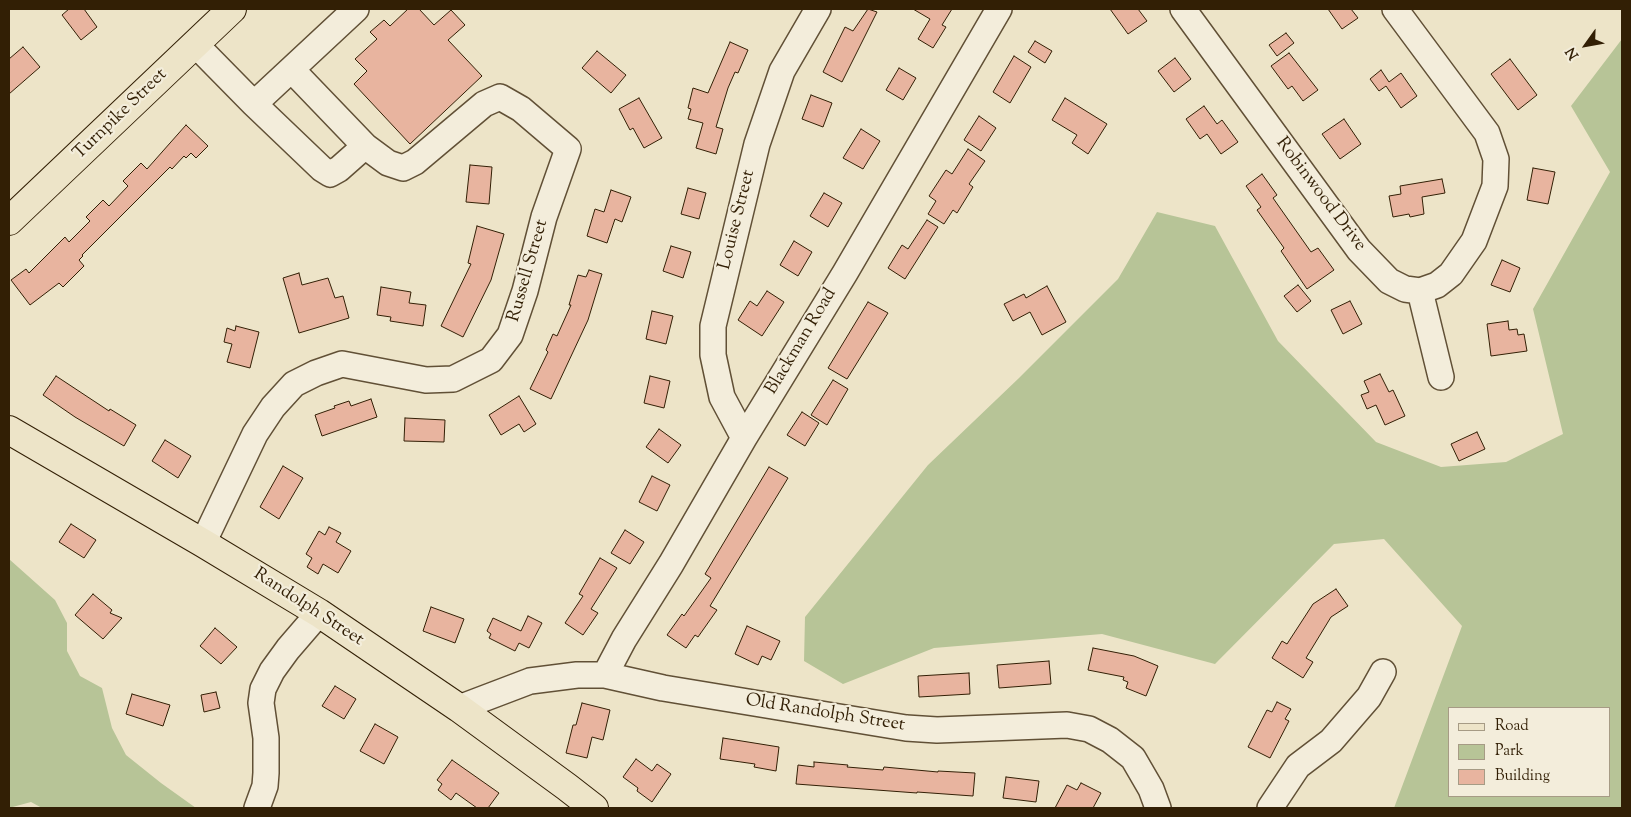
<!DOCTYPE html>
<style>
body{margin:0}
#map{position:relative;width:1631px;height:817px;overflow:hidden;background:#ede4c8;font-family:"Sorts Mill Goudy",serif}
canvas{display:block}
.frame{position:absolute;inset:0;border:10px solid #321f05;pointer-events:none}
.legend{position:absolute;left:1448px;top:707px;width:162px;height:90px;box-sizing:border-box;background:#f3eddb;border:1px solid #a69b85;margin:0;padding:6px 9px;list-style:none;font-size:15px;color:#321f05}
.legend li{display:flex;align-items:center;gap:10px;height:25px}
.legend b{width:25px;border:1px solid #a69b85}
.north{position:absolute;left:1561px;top:20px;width:50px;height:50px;-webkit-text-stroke:4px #f3eddb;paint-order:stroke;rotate:238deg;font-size:14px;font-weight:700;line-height:20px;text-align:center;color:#321f05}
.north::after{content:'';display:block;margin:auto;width:18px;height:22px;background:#321f05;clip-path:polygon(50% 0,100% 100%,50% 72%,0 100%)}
</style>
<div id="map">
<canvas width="1631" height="817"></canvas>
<div class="frame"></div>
<ul class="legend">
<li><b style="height:6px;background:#ede4c8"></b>Road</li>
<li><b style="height:14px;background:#b7c497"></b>Park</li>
<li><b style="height:14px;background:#e8b49f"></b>Building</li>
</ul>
<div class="north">N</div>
</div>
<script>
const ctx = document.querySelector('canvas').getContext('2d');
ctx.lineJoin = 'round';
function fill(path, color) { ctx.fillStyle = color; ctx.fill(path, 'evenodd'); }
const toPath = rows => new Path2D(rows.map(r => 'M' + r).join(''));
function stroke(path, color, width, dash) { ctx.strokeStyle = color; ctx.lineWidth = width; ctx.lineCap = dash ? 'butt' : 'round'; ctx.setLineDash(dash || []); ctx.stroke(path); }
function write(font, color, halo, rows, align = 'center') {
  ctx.font = font + ' "Sorts Mill Goudy",serif'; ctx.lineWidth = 4.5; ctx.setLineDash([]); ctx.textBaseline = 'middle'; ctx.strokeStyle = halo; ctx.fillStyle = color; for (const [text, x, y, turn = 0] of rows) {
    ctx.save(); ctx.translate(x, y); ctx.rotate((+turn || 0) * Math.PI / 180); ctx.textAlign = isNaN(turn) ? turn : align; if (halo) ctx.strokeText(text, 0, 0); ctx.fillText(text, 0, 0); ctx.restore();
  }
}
fill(toPath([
 [1622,39,1622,808,1394,808,1462,626,1384,539,1334,544,1215,664,1102,634,934,648,843,684,804,661,805,617,928,465,1019,378,1118,279,1157,212,1215,226,1278,341,1376,442,1441,467,1506,462,1563,434,1533,309,1610,172,1571,106],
 [1450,708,1610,708,1610,796,1450,796],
 [9,559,55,600,67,623,67,651,80,676,102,688,112,728,126,755,161,783,196,808,42,808,31,802,9,808]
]), '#b7c497');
const building = toPath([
 [69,9,84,9,97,27,81,40,62,15,69,9],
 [408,9,419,9,434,25,451,10,465,25,448,40,482,76,410,144,354,84,367,71,355,59,377,39,370,32,384,20,390,26,408,9],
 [868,9,877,12,842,82,823,72,845,27,853,31,868,9],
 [913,9,952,9,942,25,946,27,933,48,918,39,930,19,913,9],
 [1110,9,1138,9,1147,21,1128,34,1110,9],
 [1328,9,1351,9,1358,18,1342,29,1328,9],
 [1286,33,1294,43,1277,56,1269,45,1286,33],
 [1035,41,1052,51,1045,63,1028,52,1035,41],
 [730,42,748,50,738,73,735,72,728,88,716,127,723,129,716,154,696,148,703,123,688,119,691,109,688,108,693,88,708,93,730,42],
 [23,47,40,67,9,94,9,59,23,47],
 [597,51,626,75,611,93,582,68,597,51],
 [1289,53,1318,90,1303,101,1292,86,1288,89,1271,66,1289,53],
 [1014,56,1031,67,1010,103,993,92,1014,56],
 [1175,58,1191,79,1174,92,1158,71,1175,58],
 [1510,59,1537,95,1518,110,1491,74,1510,59],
 [899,68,916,78,903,100,886,90,899,68],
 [1381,70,1389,82,1401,73,1417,96,1401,108,1386,86,1379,91,1370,79,1381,70],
 [811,95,832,103,823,127,802,119,811,95],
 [639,98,662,138,644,148,633,128,630,130,619,109,639,98],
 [1065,98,1107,124,1088,154,1072,143,1077,135,1052,120,1065,98],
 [1204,106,1217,124,1222,120,1238,142,1221,154,1207,134,1200,139,1186,119,1204,106],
 [979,116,996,128,981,151,964,140,979,116],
 [1344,119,1361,144,1340,159,1322,134,1344,119],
 [186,125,208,146,196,158,191,153,186,158,184,156,172,169,170,167,82,255,83,256,79,260,84,266,63,287,59,283,30,305,11,280,26,269,29,273,65,237,69,242,90,221,86,217,103,200,109,206,128,186,123,181,141,163,147,169,186,125],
 [861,129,880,141,863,169,843,158,861,129],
 [968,149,985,161,969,184,973,187,957,213,953,210,944,224,928,214,936,201,929,196,946,170,952,174,968,149],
 [470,165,492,167,489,204,466,202,470,165],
 [1533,168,1555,172,1548,204,1527,200,1533,168],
 [1262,174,1277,195,1273,198,1311,252,1318,248,1334,270,1307,289,1281,251,1284,248,1257,210,1261,207,1246,186,1262,174],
 [1442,179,1445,193,1422,197,1424,214,1410,217,1409,214,1393,217,1389,196,1401,194,1400,186,1442,179],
 [688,188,706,193,699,219,681,214,688,188],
 [611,190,631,197,622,222,615,219,607,243,587,236,595,209,604,212,611,190],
 [824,193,842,203,828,227,810,216,824,193],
 [927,220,938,227,905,279,888,268,902,245,908,249,927,220],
 [477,226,504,234,491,280,463,337,441,326,471,264,468,263,477,226],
 [794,241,812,252,798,276,780,265,794,241],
 [671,246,691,252,683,278,663,271,671,246],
 [1502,260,1520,268,1510,292,1491,285,1502,260],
 [589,270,602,274,588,320,551,399,530,389,548,352,546,350,553,334,557,336,571,305,569,305,578,275,586,277,589,270],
 [299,273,302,285,328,278,335,298,343,296,349,318,299,333,283,278,299,273],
 [1298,285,1311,301,1297,312,1284,296,1298,285],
 [1047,286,1066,322,1042,335,1030,312,1013,321,1004,304,1024,294,1026,298,1047,286],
 [381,287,411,292,409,303,426,305,423,326,390,321,391,317,377,315,381,287],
 [767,291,784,302,762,336,738,320,750,301,757,306,767,291],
 [1350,301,1362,324,1343,334,1331,310,1350,301],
 [868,302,888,313,847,379,828,368,868,302],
 [652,311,673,316,666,344,646,339,652,311],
 [1508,321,1509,330,1517,329,1518,335,1524,334,1527,351,1491,356,1487,324,1508,321],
 [236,326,259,332,250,368,227,362,232,344,224,342,227,328,235,331,236,326],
 [1380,374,1389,392,1393,390,1405,416,1385,425,1376,405,1367,409,1361,395,1369,392,1364,381,1380,374],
 [56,376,109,411,110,409,136,425,124,446,75,417,43,395,56,376],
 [650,376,670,381,664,408,644,403,650,376],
 [833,380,848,389,827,425,811,415,833,380],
 [519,396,536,424,524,432,519,424,501,435,489,415,519,396],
 [371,399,377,417,322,436,315,415,335,408,334,406,349,401,351,406,371,399],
 [802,412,819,423,805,446,787,435,802,412],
 [405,418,445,420,444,442,404,441,405,418],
 [659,429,681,445,668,463,646,447,659,429],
 [1477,432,1485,449,1459,461,1451,444,1477,432],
 [165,440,191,456,178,478,152,461,165,440],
 [283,466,303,478,279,519,260,507,283,466],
 [769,467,788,478,710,606,717,610,698,637,695,635,686,648,667,635,682,614,684,616,711,578,705,574,769,467],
 [652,476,670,485,657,511,639,502,652,476],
 [71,524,96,540,84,558,59,542,71,524],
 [329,527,341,533,336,542,351,551,338,573,323,564,318,574,307,567,312,558,306,554,319,531,325,535,329,527],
 [625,530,644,542,630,564,611,553,625,530],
 [600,558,617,568,591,609,598,613,583,635,565,623,583,596,579,594,600,558],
 [1336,589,1348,606,1331,617,1306,658,1313,662,1303,678,1272,658,1282,641,1287,644,1313,604,1336,589],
 [93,594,112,610,110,613,122,618,103,639,75,615,93,594],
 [431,607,464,619,455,643,423,631,431,607],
 [528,616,542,623,529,648,519,643,515,651,489,638,491,634,487,631,493,618,521,631,528,616],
 [747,626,780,641,771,660,762,656,758,665,735,654,747,626],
 [215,628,237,647,221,664,200,646,215,628],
 [1093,648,1134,656,1158,666,1146,696,1126,688,1128,682,1123,680,1124,677,1088,670,1093,648],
 [1049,661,1051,684,999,688,997,665,1049,661],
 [969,673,970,694,919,697,918,676,969,673],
 [335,686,356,699,344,719,322,706,335,686],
 [216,692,220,708,204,712,201,695,216,692],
 [132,694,170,705,163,726,126,714,132,694],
 [1277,702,1291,709,1285,719,1289,721,1270,758,1248,747,1267,710,1272,712,1277,702],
 [582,703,610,710,603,740,592,737,587,758,566,753,573,725,576,725,582,703],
 [375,724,398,737,384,764,360,751,375,724],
 [723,738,779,747,776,771,754,767,755,764,720,759,723,738],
 [636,759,652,771,657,764,671,774,652,802,637,791,638,788,623,777,636,759],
 [452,760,499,793,488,808,477,808,456,793,451,800,438,790,442,784,437,780,452,760],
 [814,762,848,765,847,767,883,770,884,767,938,772,938,771,975,773,973,796,917,792,917,793,796,784,798,765,814,767,814,762],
 [1006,777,1039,781,1036,802,1003,798,1006,777],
 [1081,783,1101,793,1093,808,1055,808,1067,785,1077,790,1081,783]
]);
fill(building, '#e8b49f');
stroke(building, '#321f05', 1);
const minor = toPath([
 [1183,9,1359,250,1389,281,1405,289,1420,291,1441,377],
 [1395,9,1487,133,1496,159,1495,186,1474,241,1451,274,1437,285,1420,291],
 [195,44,254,104,356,9],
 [254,104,322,169,330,174,339,169,365,146,292,70],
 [744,438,722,397,713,355,713,326,757,144,782,71,818,9],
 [203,543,255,434,273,407,294,384,316,373,342,364,426,380,453,379,491,360,510,335,525,291,544,217,568,149,521,109,500,97,484,104,415,162,403,168,388,163,365,146],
 [605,675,624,639,671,564,744,438,845,273,999,9],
 [459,708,530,681,577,675,605,675,663,688,906,728,937,730,1067,725,1089,729,1110,740,1133,758,1151,789,1158,808],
 [257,808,265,786,266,773,266,738,261,703,263,689,272,671,288,649,319,613],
 [1270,808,1298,766,1331,741,1369,697,1383,672]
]);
const major = toPath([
 [9,221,232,9],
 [9,430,203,543,319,613,459,708,567,787,594,808]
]);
stroke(minor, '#615036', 28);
stroke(major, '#321f05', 30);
stroke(minor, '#f3eddb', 25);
stroke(major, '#ede4c8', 28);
write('18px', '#321f05', '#f3eddb', [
 ["Turnpike Street",121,115,-44],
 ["Robinwood Drive",1320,195,53],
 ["Louise Street",738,220,-76],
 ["Russell Street",529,271,-74],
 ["Blackman Road",802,342,-59],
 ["Randolph Street",308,608,33],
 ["Old Randolph Street",825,714,9]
]);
</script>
